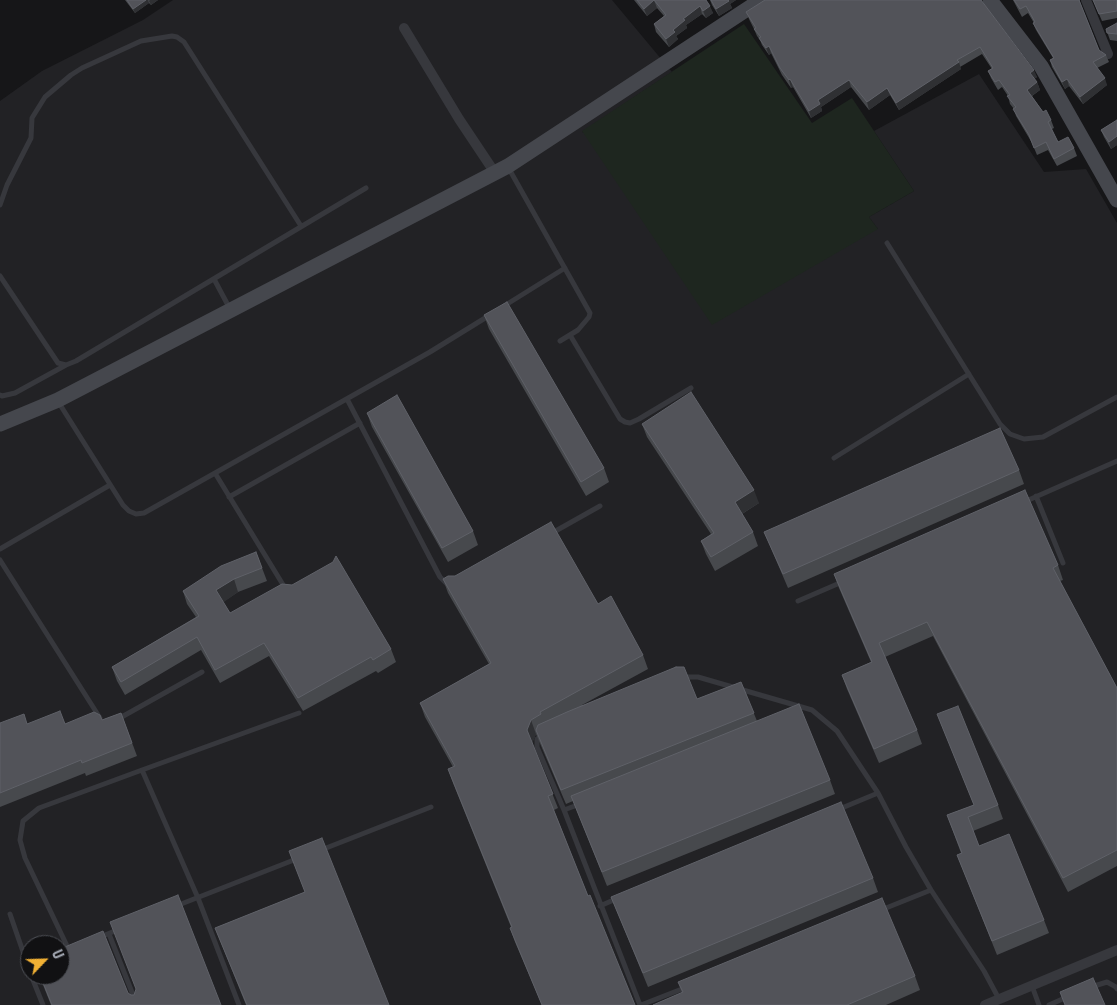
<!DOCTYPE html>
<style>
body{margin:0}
#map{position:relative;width:1117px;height:1005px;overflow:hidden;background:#161618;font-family:"Roboto Condensed",sans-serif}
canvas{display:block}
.north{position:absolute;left:20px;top:935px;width:50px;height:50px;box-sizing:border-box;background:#111113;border:1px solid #4d4f55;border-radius:50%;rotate:66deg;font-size:14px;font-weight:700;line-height:20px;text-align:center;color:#a8adb8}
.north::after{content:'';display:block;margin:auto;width:18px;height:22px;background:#f2b134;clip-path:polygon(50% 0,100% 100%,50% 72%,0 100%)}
</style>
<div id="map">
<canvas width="1117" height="1005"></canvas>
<div class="north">U</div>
</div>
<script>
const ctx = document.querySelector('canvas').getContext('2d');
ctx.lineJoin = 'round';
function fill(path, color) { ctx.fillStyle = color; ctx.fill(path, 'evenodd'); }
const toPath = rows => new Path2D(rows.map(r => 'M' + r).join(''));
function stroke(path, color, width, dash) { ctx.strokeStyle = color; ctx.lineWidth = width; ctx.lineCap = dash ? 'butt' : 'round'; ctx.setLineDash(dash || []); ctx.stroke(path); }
fill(toPath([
 [173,0,612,0,672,72,582,132,878,229,869,217,914,191,874,131,979,74,1044,172,1086,169,1117,223,1117,1005,0,1005,0,101,42,71,143,20],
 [30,945,60,945,60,975,30,975]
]), '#222225');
fill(toPath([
 [744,24,812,123,852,98,914,191,869,217,878,229,712,325,582,131]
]), '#1e261f');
stroke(toPath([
 [508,167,590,313,589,317,578,330,560,341],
 [0,205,7,185,31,138,32,118,45,97,71,75,82,68,141,41,172,36,177,37,184,42,301,226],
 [887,243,1000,424,1010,434,1024,439,1043,437,1117,397],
 [0,276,58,363,66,365,76,361,366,188],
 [214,279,230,309],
 [504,306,565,268],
 [570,335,620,419,625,422,630,423,639,419,691,388],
 [0,395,2,396,15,393,66,365],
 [347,399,440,577,448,585],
 [59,403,123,505,129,511,136,514,144,513,430,352,490,315],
 [834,458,969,374],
 [215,473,285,588],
 [1036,496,1063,563],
 [229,497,360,423],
 [1024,502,1117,461],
 [552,533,600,506],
 [0,549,110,485],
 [0,560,100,718],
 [798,601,842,582],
 [683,677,698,677,812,710,837,731,878,793,906,847,931,890,984,971,999,999],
 [118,719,202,672],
 [544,734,537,739,537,747,564,810,640,1005],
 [564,810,580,804],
 [837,810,878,793],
 [321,850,431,807],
 [176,906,299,858],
 [600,906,618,898],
 [881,910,931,890],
 [10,914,30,972],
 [109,934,137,1005],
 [100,937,120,929],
 [69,950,25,858,20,840,23,821,39,808,142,770],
 [31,975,43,1005],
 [1032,986,1039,1005],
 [1091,987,1107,982,1116,987,1117,989],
 [239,1005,198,898,142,770,299,713],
 [641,1005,687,987],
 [1049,1005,1067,997]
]), '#37383d', 5);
stroke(toPath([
 [1086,0,1108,54],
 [404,28,459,119,495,173],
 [985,1005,1117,950]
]), '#37383d', 10);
stroke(toPath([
 [990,0,1041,66,1117,200],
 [0,424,58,400,508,166,761,0]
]), '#45474d', 15);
fill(toPath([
 [125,0,158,0,151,5,149,3,135,13],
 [634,0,706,0,713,13,706,18,702,14,686,25,687,28,676,36,678,39,669,47,656,32,654,24,664,16,657,8,647,16],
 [710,0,736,0,730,4,732,8,719,16,712,5],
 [981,0,1037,77,1034,79,1037,82,1040,90,1032,96,1043,112,1051,120,1054,128,1052,129,1058,142,1074,148,1077,156,1057,166,1048,150,1037,155,1032,143,1016,116,1014,109,1010,104,1008,96,1002,87,998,90,991,78,988,71,992,69,982,54,960,67,961,69,899,110,890,95,869,110,851,87,821,107,822,111,811,118,793,87,791,88,782,75,771,53,769,55,762,45,760,40,757,36,754,29,749,19,746,12],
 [1013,0,1080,0,1080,2,1099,50,1106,55,1109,62,1097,68,1107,85,1083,104,1069,86,1065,89,1052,67,1050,60,1053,58,1036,30,1033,23,1034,23,1028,13,1022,17],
 [1093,0,1117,0,1117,18,1102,21],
 [1117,23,1117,41,1110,40,1106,29],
 [1117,120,1117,145,1111,149,1104,137,1101,130],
 [484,315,604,468,609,482,586,496,489,329],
 [367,413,473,531,478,545,448,562,372,427],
 [642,424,759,503,742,514,753,532,758,546,715,571,706,554,701,541,711,534,647,437],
 [1019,470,1024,484,788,588,764,532],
 [256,552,267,581,238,592,223,602,230,613,391,649,396,662,378,673,376,671,303,711,269,656,220,683,201,650,125,695,117,681,112,667,196,617,187,604,183,591],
 [1058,565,1063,580,1060,581,1117,688,1117,866,1068,892,933,636,885,657,917,730,922,744,879,763,847,689,842,675,871,662,839,588,834,574],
 [443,579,598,604,643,655,648,669,582,705,697,699,741,682,757,721,830,780,835,794,607,886,573,801,566,804,536,734,532,743,558,808,554,810,588,896,635,1005,542,1005,515,942,510,928,511,927,453,783,448,769,453,767,425,717,420,703,489,664,448,593],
 [121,713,137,756,86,776,85,773,0,807,0,723,27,724,65,724,102,720],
 [937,714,998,805,1003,819,973,831,979,846,1044,920,1049,933,997,955,957,855,961,853,947,815,974,805],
 [289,851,389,1005,246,1005,215,928,305,892],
 [873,878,878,892,648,987,611,897],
 [39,975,60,975,128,993,131,995,221,1005,51,1005],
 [915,976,920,990,886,1005,653,1005,682,993,678,982]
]), '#47494d');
fill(toPath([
 [146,0,148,0,149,3,135,13,133,9],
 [150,0,158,0,151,5,149,1],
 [654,0,657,8,647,16,644,9],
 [728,0,736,0,730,4,732,8,719,16,716,9],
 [700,6,702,14,686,25,687,28,676,36,678,39,669,47,666,39,673,30,683,19],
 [710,6,713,13,706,18,703,11],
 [769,46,771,53,769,55,766,48],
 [959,62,961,69,899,110,896,103],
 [1034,70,1037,77,1033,80,1030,73],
 [1105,78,1107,85,1083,104,1080,97],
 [790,79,793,87,791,88,789,80],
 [1067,79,1069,86,1065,89,1062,82],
 [849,80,851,87,821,107,822,111,811,118,809,111,818,100],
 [1037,82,1040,90,1030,97,1027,90],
 [887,88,890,95,869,110,867,102],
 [1117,136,1117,145,1111,149,1109,142],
 [754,490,759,503,740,515,735,502],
 [234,579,238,592,221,604,216,590],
 [531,720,536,734,532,744,527,730]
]), '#2f3033');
const building = toPath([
 [127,0,146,0,133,9,127,0],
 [637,0,706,0,710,6,703,11,700,6,683,19,685,20,673,30,675,32,666,39,654,24,666,15,654,0,644,9,637,0],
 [711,0,728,0,729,1,716,9,711,0],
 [765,0,981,0,1034,70,1030,73,1037,82,1027,90,1043,112,1046,110,1051,120,1048,122,1058,142,1068,137,1074,148,1054,159,1046,142,1034,148,1029,135,1013,109,1016,107,1007,96,1010,95,999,80,995,82,988,71,993,68,980,47,957,60,959,62,896,103,887,88,867,102,849,80,818,100,820,104,809,111,790,79,789,80,780,68,769,46,766,48,759,38,761,37,754,29,756,28,746,12,765,0],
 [1014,0,1079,0,1099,50,1106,55,1093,62,1105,78,1080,97,1067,79,1062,82,1050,60,1054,58,1033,23,1035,22,1026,6,1020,9,1014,0],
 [1093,0,1117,0,1117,11,1099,14,1093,0],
 [1117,23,1117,34,1107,33,1106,29,1117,23],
 [1117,120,1117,136,1109,142,1101,130,1117,120],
 [507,302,604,468,581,482,484,315,507,302],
 [691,392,754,490,735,502,753,532,711,557,701,541,714,533,642,424,691,392],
 [397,395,473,531,442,548,367,413,397,395],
 [1000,428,1019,470,783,574,764,532,1000,428],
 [1025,490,1058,565,1053,568,1117,688,1117,850,1063,878,927,622,879,643,917,730,874,749,842,675,872,662,834,574,1025,490],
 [551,522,598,604,611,596,643,655,540,712,541,714,531,720,527,730,553,794,548,796,588,896,590,895,635,1005,542,1005,510,928,512,927,448,769,455,766,420,703,491,663,443,579,448,576,455,576,551,522],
 [256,552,262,568,234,579,216,590,230,613,282,584,292,585,333,562,336,556,391,649,373,660,371,657,298,698,264,643,215,670,197,637,121,682,112,667,199,616,183,591,221,566,256,552],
 [676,667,684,667,697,699,741,682,754,713,561,790,536,730,538,725,567,712,676,667],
 [799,704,830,780,602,872,571,796,799,704],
 [958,706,998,805,968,817,979,846,1009,834,1044,920,992,941,957,855,962,853,947,815,974,805,937,714,958,706],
 [60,711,65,724,94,712,100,715,102,720,121,713,132,743,82,763,81,760,0,793,0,723,24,714,27,724,60,711],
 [841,802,873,878,643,973,611,897,841,802],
 [322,838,389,1005,247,1005,215,928,305,892,289,851,322,838],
 [178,895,221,1005,52,1005,40,975,60,975,60,949,103,931,128,993,131,995,134,995,136,989,110,922,178,895],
 [882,898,915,976,847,1005,653,1005,683,992,678,982,882,898],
 [1093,978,1105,1005,1065,1005,1060,992,1093,978]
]);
fill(building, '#525359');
stroke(building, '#5f6168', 1);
</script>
